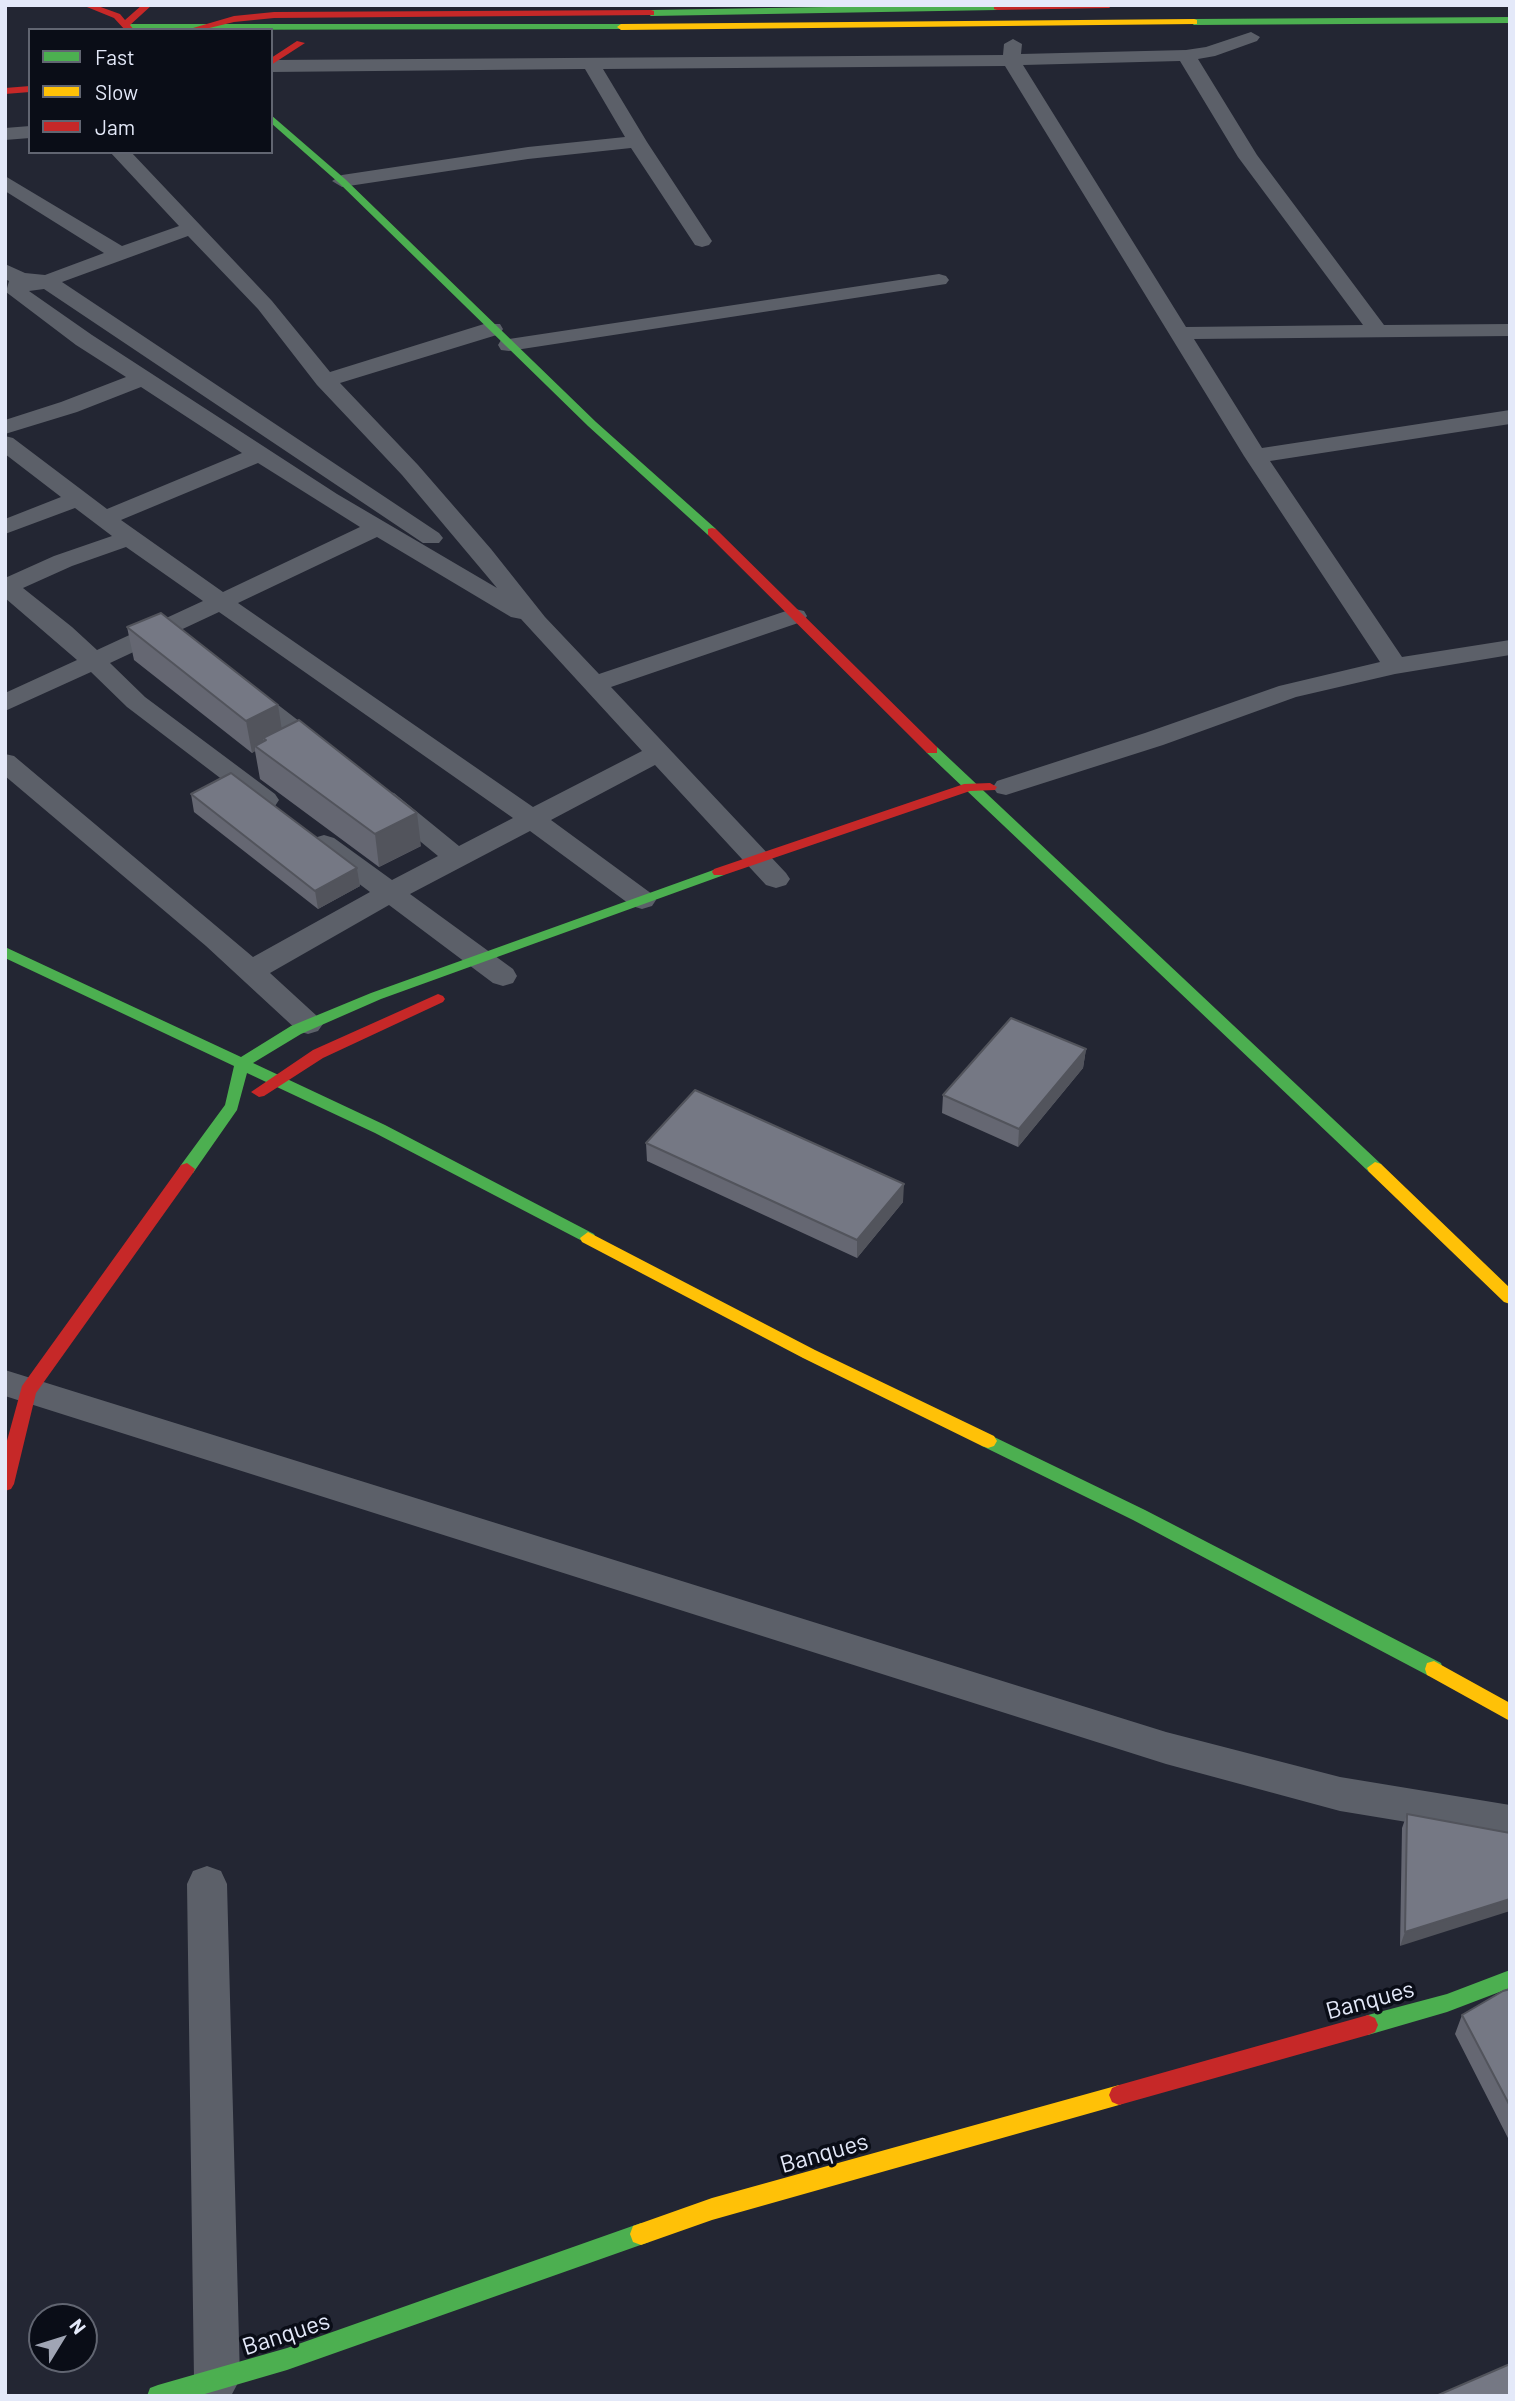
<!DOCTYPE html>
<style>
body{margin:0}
#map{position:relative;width:1515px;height:2401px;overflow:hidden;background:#232633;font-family:Barlow,sans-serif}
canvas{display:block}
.frame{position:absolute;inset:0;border:7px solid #e4e9f9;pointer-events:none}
.legend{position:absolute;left:28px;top:28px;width:245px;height:126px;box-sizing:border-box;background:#0a0d17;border:2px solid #616571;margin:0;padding:9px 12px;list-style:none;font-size:21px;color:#e4e9f9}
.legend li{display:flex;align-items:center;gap:14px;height:35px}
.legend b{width:35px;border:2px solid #616571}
.north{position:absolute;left:28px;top:2303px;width:70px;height:70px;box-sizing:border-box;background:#0a0d17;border:2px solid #616571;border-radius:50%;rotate:52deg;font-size:19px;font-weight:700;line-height:28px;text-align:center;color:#e4e9f9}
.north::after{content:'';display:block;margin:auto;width:24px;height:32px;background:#a0a5b4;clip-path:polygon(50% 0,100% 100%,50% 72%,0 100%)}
</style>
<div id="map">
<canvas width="1515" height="2401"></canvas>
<div class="frame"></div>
<ul class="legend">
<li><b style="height:9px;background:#4caf50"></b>Fast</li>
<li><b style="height:9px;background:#ffc107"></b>Slow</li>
<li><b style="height:9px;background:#c62828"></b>Jam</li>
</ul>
<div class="north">N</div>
</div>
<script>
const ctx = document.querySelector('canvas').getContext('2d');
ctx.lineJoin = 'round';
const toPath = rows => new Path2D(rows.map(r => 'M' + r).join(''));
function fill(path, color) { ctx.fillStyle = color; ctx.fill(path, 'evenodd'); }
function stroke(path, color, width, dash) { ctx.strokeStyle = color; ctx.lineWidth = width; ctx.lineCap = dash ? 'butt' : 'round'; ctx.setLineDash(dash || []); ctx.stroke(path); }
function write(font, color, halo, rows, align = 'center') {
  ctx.font = font + ' Barlow,sans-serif'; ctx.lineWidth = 7; ctx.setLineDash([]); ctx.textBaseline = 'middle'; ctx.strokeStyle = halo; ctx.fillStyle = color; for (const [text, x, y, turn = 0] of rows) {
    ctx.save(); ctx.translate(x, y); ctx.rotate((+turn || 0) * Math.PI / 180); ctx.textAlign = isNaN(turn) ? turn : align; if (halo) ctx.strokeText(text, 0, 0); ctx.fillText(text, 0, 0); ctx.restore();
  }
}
fill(toPath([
 [1251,32,1260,37,1257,41,1215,56,1198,59,1257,155,1384,325,1510,324,1510,336,1194,339,1262,448,1510,410,1510,424,1270,461,1402,657,1510,640,1510,655,1395,674,1296,697,1163,745,1006,795,997,793,993,787,997,781,1145,733,1279,686,1380,662,1244,456,1005,66,603,69,647,142,712,241,709,245,702,247,695,245,631,148,528,159,342,187,332,181,342,175,528,147,625,137,585,69,271,72,271,60,1003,55,1004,44,1013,39,1022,44,1021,54,1186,50,1206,47,1251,32],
 [1180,61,1238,157,1363,325,1186,327,1023,65,1180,61],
 [30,126,30,138,5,140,5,128,30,126],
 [110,152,131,152,272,301,330,372,484,324,500,324,503,329,500,334,340,383,418,465,491,549,545,617,599,674,786,611,795,609,804,611,807,616,804,621,611,687,786,873,790,879,786,885,776,888,766,885,655,765,551,820,652,894,656,900,652,906,642,909,632,906,530,831,410,894,513,969,517,976,513,983,503,986,493,983,389,905,270,973,318,1017,323,1024,318,1031,308,1034,298,1031,206,946,5,776,5,754,14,756,253,957,370,892,314,850,310,844,314,838,324,835,334,838,392,880,438,856,376,805,372,799,376,793,385,791,394,793,459,846,513,818,219,612,110,663,145,697,275,794,279,800,275,806,266,808,257,806,127,707,91,672,5,711,5,693,77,660,5,598,5,578,54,556,112,536,75,508,5,534,5,519,61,497,5,454,5,436,13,438,107,509,242,453,141,387,77,412,5,434,5,420,61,402,126,377,76,345,6,292,9,281,5,279,5,264,25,273,45,275,104,253,5,191,5,176,122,246,179,226,110,152],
 [188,236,258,309,317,385,402,475,497,588,337,494,92,335,29,291,44,289,423,543,439,543,443,538,439,533,62,282,188,236],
 [258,463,360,527,223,592,121,520,258,463],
 [377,537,511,617,521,619,642,751,533,807,238,603,377,537],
 [126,547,203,601,97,650,72,627,23,588,72,566,126,547],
 [939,274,946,276,949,280,946,284,509,351,501,350,498,345,501,340,509,339,939,274],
 [246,684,255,687,330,745,334,751,330,757,321,759,312,757,237,697,233,692,237,687,246,684],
 [5,1370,1166,1732,1340,1777,1510,1805,1510,1839,1340,1811,1166,1764,5,1396,5,1370],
 [207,1866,221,1871,227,1884,240,2379,231,2396,201,2395,194,2379,187,1884,193,1871,207,1866]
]), '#5c6069');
fill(toPath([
 [945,5,1001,7,997,10,651,16,647,13,651,10,945,5],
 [1510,17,1510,23,1194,25,1190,22,1194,19,1510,17],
 [621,24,624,25,624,29,128,30,124,27,128,24,621,24],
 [271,115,345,179,596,422,716,529,716,535,708,535,588,426,339,183,271,123,271,115],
 [932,746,937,747,1381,1164,1383,1168,1381,1172,1369,1172,927,753,925,750,932,746],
 [719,868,724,869,726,872,724,875,381,999,301,1034,253,1063,385,1125,594,1234,596,1238,588,1244,375,1133,247,1073,237,1110,193,1173,181,1173,179,1169,181,1165,225,1105,234,1066,5,958,5,947,241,1057,291,1026,371,993,719,868],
 [988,1434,1145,1510,1441,1663,1443,1669,1441,1675,1434,1677,1427,1675,1133,1520,982,1446,979,1441,982,1436,988,1434],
 [1510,1970,1510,1988,1447,2012,1368,2035,1361,2032,1358,2025,1361,2018,1368,2015,1447,1994,1510,1970],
 [641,2223,649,2226,652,2234,649,2242,287,2370,198,2396,147,2396,150,2388,158,2385,287,2348,641,2223]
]), '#4caf50');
fill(toPath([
 [1194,19,1197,20,1197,24,621,30,617,27,621,24,1194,19],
 [1375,1162,1381,1164,1510,1288,1510,1304,1504,1302,1369,1172,1367,1168,1375,1162],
 [588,1232,815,1350,994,1436,997,1441,994,1446,988,1448,982,1446,803,1358,582,1242,580,1238,588,1232],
 [1434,1661,1510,1703,1510,1721,1427,1675,1425,1669,1427,1663,1434,1661],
 [1119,2085,1126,2088,1129,2095,1126,2102,1119,2105,712,2220,641,2245,633,2242,630,2234,633,2226,712,2198,1119,2085]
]), '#ffc107');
fill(toPath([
 [82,5,95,5,120,14,125,20,142,5,152,5,130,25,134,30,125,30,114,18,82,5],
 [994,5,1113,5,1109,8,997,10,994,9,994,5],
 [651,10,654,11,654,15,274,18,234,22,201,30,193,28,234,16,274,12,651,10],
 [297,41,305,43,271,65,271,58,297,41],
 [30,86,30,92,5,94,5,88,30,86],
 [712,528,716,529,937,747,937,753,927,753,708,535,708,529,712,528],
 [990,783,997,787,995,790,970,791,724,875,714,875,712,872,714,869,964,784,990,783],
 [438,994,443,996,445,999,443,1002,323,1058,264,1096,259,1097,251,1092,313,1050,438,994],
 [187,1163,195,1169,193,1173,36,1393,14,1484,11,1489,5,1491,5,1448,22,1386,181,1165,187,1163],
 [1368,2015,1375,2018,1378,2025,1375,2032,1368,2035,1119,2105,1112,2102,1109,2095,1112,2088,1119,2085,1368,2015]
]), '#c62828');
fill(toPath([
 [127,627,282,729,421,846,379,867,260,779,255,751,252,753,134,660],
 [191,794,357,868,360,886,318,909,194,812],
 [1086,1049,1083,1068,1018,1147,942,1113,943,1095],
 [646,1143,903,1202,857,1258,647,1161],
 [1407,1814,1510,1833,1400,1946,1402,1828],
 [1510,1989,1510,2142,1455,2034,1462,2015]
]), '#656772');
fill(toPath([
 [278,705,283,737,266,740,263,738,264,747,255,746,255,751,252,753,246,721],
 [417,813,421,846,379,867,375,834],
 [357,868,360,886,318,909,315,891],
 [1086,1049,1083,1068,1018,1147,1019,1129],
 [904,1184,903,1202,857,1258,857,1240],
 [1510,1899,1510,1911,1400,1946,1405,1932]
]), '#52545c');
const building = toPath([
 [161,613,278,705,246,721,127,627,161,613],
 [299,720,417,813,375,834,255,746,266,740,263,738,299,720],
 [231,773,357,868,315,891,191,794,231,773],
 [1011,1018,1086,1049,1019,1129,943,1095,1011,1018],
 [695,1090,904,1184,857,1240,646,1143,695,1090],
 [1407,1814,1510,1833,1510,1899,1405,1932,1407,1814],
 [1510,1989,1510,2106,1462,2015,1503,1991,1510,1989],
 [1510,2364,1510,2396,1436,2396,1510,2364]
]);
fill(building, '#757884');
stroke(building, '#52545c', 2);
write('24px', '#e4e9f9', '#0a0d17', [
 ["Banques",1370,2000,-15],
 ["Banques",824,2153,-16],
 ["Banques",286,2334,-18]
]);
</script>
